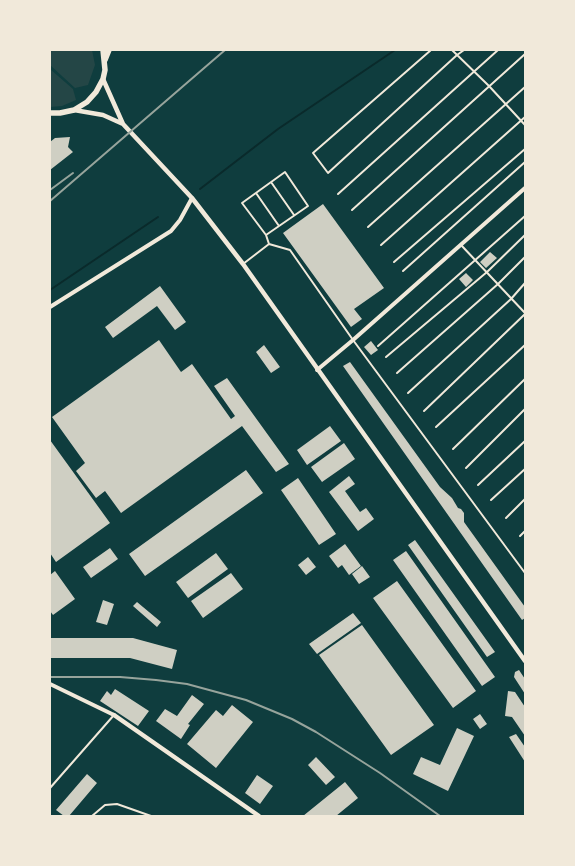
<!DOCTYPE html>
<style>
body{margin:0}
#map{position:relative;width:575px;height:866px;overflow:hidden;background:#0f3d3e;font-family:"Times New Roman",serif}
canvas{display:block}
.frame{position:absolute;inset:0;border:51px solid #f1e9da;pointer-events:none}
</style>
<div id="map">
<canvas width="575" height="866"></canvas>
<div class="frame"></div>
</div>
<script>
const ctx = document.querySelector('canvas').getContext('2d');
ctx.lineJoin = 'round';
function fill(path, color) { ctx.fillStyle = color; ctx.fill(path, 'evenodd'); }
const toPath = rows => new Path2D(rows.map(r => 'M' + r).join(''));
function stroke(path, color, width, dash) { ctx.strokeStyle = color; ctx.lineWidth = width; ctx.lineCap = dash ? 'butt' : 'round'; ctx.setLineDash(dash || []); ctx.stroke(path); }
fill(toPath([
 [50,50,92,50,95,65,88,85,75,88,50,65],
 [50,69,73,89,76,100,62,106,50,107]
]), '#244646');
stroke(toPath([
 [200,189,278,129,395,50],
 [50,290,158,217]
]), '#0a2a2b', 2);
fill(toPath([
 [70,137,68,147,73,152,50,170,50,142,55,138],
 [323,204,384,288,354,309,362,319,351,327,283,233],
 [490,252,497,258,486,268,480,262],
 [466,273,473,280,466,287,459,279],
 [160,286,186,322,175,330,157,306,113,338,105,327],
 [159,340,181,372,192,364,231,419,235,416,214,386,227,378,289,464,276,472,242,426,121,513,105,491,96,498,76,471,85,463,52,417],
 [371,341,378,350,371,355,364,347],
 [264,345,280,367,271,373,256,352],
 [350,362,440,487,452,498,458,508,461,509,464,513,464,522,525,607,525,618,522,620,343,366],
 [330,426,341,441,307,465,297,450],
 [50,440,110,523,56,562,50,553],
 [344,443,355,459,322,482,311,467],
 [246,470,263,493,145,576,129,554],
 [349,476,355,484,345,491,360,512,366,508,374,519,358,531,329,492],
 [298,478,336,534,319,545,281,490],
 [415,540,495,652,487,657,408,545],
 [345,544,361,566,349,575,342,565,338,568,329,556],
 [110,548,118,559,91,578,83,567],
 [406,551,495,677,482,686,393,560],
 [216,553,228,569,188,598,176,582],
 [308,557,316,567,306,575,298,565],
 [362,566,370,577,359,584,352,574],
 [55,571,75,599,53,615,50,611,50,590,51,589,50,575],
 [231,573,243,589,203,618,191,601],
 [397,581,476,691,453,708,373,598],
 [103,600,114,604,107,625,96,622],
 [137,602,161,622,157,627,133,606],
 [353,613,361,623,317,654,309,644],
 [362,625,434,725,391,755,319,655],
 [50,638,133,638,177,650,172,669,130,658,50,658],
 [519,670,525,679,525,694,514,677,515,672],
 [115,689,149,711,138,726,100,701,107,691,111,695],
 [508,691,515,692,525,707,525,736,512,717,505,716],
 [192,695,204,704,188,724,190,725,181,739,156,721,165,709,177,716],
 [232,705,253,722,216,768,187,744,216,710,223,716],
 [480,714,487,724,480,729,473,719],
 [457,728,474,736,448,791,413,774,421,757,440,765],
 [516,734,525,747,525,762,509,737],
 [316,757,335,777,326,785,308,765],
 [87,774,97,783,69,816,64,816,56,810],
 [257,775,273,786,260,804,245,793],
 [345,782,358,798,336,816,303,816]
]), '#cfcfc3');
stroke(toPath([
 [431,50,313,153,328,173,457,55,464,50],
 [452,50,489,86,525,125],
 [271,182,294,215],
 [256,193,279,226],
 [338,194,498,50],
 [352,210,525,54],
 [368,227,525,87],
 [266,235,308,206,285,172,242,203,266,235,269,244],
 [269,244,290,250,353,340,525,573],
 [381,245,525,117],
 [461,245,525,313],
 [394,262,525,149],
 [243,264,269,244],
 [403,271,525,162],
 [378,346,525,216],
 [386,357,487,272,525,235],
 [397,373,498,284,525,257],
 [408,393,511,299,525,283],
 [424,411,525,314],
 [436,427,525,345],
 [453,449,525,379],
 [466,468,525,409],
 [478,485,525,441],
 [491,500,525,469],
 [506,518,525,499],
 [520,536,525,531],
 [50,788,114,715],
 [92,816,105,805,117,804,151,816]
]), '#f1e9da', 2);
stroke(toPath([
 [50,307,171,231,180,220,192,198],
 [317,370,353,340,525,188],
 [50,684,114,715]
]), '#f1e9da', 4);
stroke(toPath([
 [103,79,123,124,192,198,243,264,525,661],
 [74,110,103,115,123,124],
 [114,715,259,816]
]), '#f1e9da', 4.5);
stroke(toPath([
 [105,60,109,50],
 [50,113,60,113,74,110,87,102,96,92,103,79,105,70,103,50]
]), '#f1e9da', 5.5);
stroke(toPath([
 [50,190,73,173],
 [50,201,225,50],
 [50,677,120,677,156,680,187,684,246,700,292,719,316,732,380,773,440,816]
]), '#97a49c', 2);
</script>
